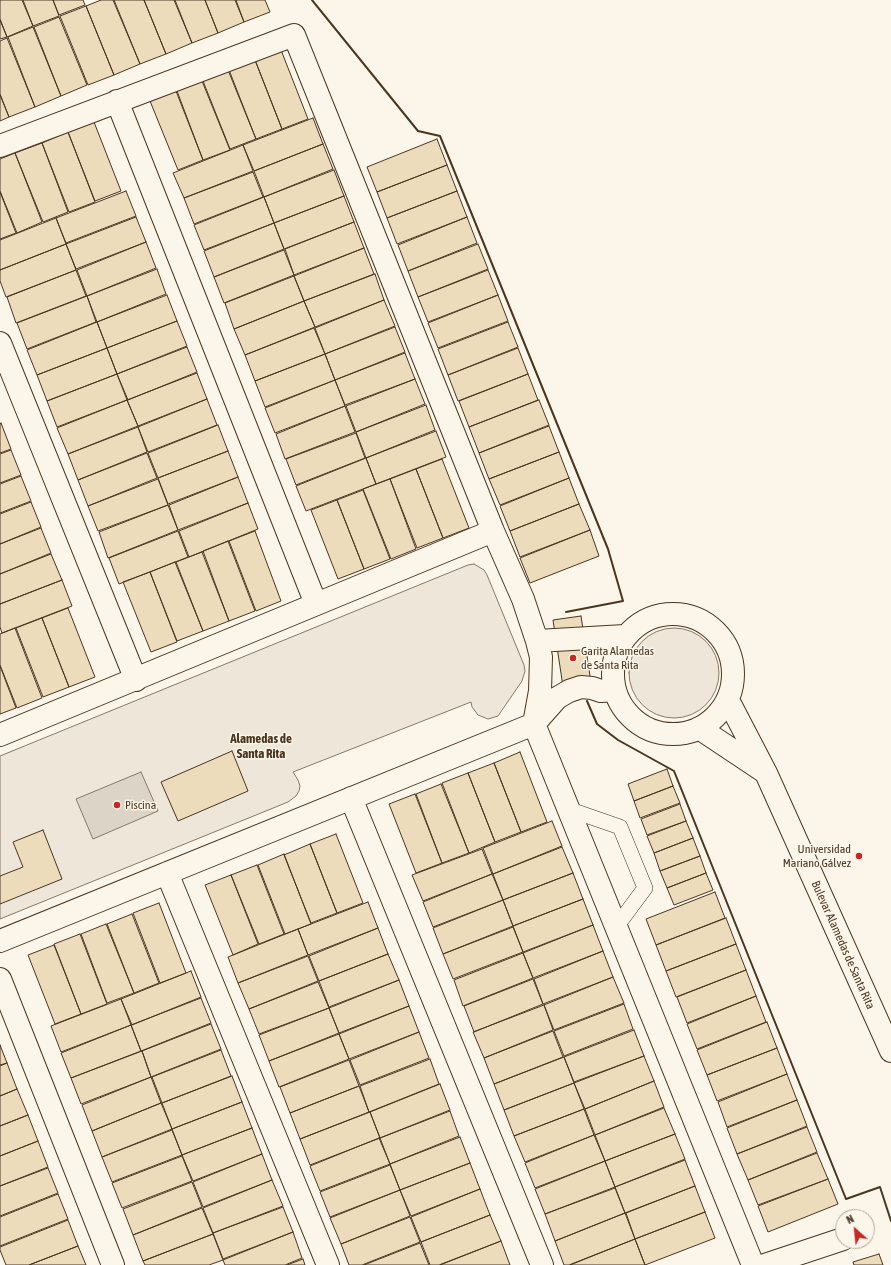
<!DOCTYPE html>
<meta charset="utf-8">
<style>
body{margin:0}
#map{position:relative;width:891px;height:1265px;overflow:hidden;background:#fbf6e9;font-family:"Asap Condensed",sans-serif}
canvas{display:block}
.north{position:absolute;left:835px;top:1209px;width:40px;height:40px;box-sizing:border-box;background:#fbf6e9;border:1px solid #b4a999;border-radius:50%;rotate:333deg;font-size:11px;font-weight:700;line-height:16px;text-align:center;color:#4a3520}
.north::after{content:'';display:block;margin:auto;width:14px;height:18px;background:#c62828;clip-path:polygon(50% 0,100% 100%,50% 72%,0 100%)}
</style>
<div id="map">
<canvas width="891" height="1265"></canvas>
<div class="north">N</div>
</div>
<script>
const ctx = document.querySelector('canvas').getContext('2d');
ctx.lineJoin = 'round';
function fill(path, color) { ctx.fillStyle = color; ctx.fill(path, 'evenodd'); }
const toPath = rows => new Path2D(rows.map(r => 'M' + r).join(''));
function stroke(path, color, width, dash) { ctx.strokeStyle = color; ctx.lineWidth = width; ctx.lineCap = dash ? 'butt' : 'round'; ctx.setLineDash(dash || []); ctx.stroke(path); }
function write(font, color, halo, rows, align = 'center') {
  ctx.font = font + ' "Asap Condensed",sans-serif'; ctx.lineWidth = 3; ctx.setLineDash([]); ctx.textBaseline = 'middle'; ctx.strokeStyle = halo; ctx.fillStyle = color; for (const [text, x, y, turn = 0] of rows) {
    ctx.save(); ctx.translate(x, y); ctx.rotate((+turn || 0) * Math.PI / 180); ctx.textAlign = isNaN(turn) ? turn : align; if (halo) ctx.strokeText(text, 0, 0); ctx.fillText(text, 0, 0); ctx.restore();
  }
}
const green = toPath([
 [474,564,484,570,487,575,524,665,525,671,522,681,498,716,488,719,478,715,472,707,471,702,293,772,298,780,300,786,299,791,296,796,288,802,0,919,0,756,468,565,474,564],
 '629 673a45 45 0 1 1 90 0a45 45 0 1 1-90 0Z'
]);
fill(green, '#ede6d9');
stroke(green, '#887966', 1);
const water = toPath([
 [141,772,158,811,93,839,76,799,141,772]
]);
fill(water, '#dcd4c6');
stroke(water, '#887966', 1);
const building = toPath([
 [0,0,22,0,33,26,7,37,0,19,0,0],
 [23,0,53,0,59,16,33,26,23,0],
 [53,0,83,0,85,5,59,15,53,0],
 [101,0,113,0,140,64,114,75,86,6,101,0],
 [114,0,144,0,166,54,140,64,114,0],
 [144,0,174,0,192,43,166,54,144,0],
 [175,0,205,0,218,33,192,43,175,0],
 [205,0,235,0,244,22,218,33,205,0],
 [236,0,265,0,270,12,244,22,236,0],
 [86,6,114,75,88,85,60,16,86,6],
 [59,17,87,85,61,96,34,27,59,17],
 [0,20,7,37,0,39,0,20],
 [33,27,61,96,35,107,8,37,33,27],
 [7,38,35,107,9,117,0,94,0,41,7,38],
 [281,50,308,119,282,129,255,60,281,50],
 [255,60,282,129,256,139,229,70,255,60],
 [228,70,256,139,230,149,203,81,228,70],
 [202,81,230,150,203,160,177,91,202,81],
 [176,91,203,160,178,170,150,101,176,91],
 [0,95,9,117,0,121,0,95],
 [313,118,323,144,254,171,243,145,313,118],
 [94,122,121,191,95,201,68,132,94,122],
 [68,132,95,202,69,212,42,143,68,132],
 [437,139,447,165,377,192,367,167,437,139],
 [42,143,68,212,43,222,15,153,42,143],
 [323,144,333,169,264,197,254,171,323,144],
 [243,145,253,171,184,198,173,173,243,145],
 [15,153,42,222,17,233,0,191,0,159,15,153],
 [447,165,457,191,387,218,377,192,447,165],
 [334,170,344,196,274,223,264,197,334,170],
 [253,172,263,197,194,224,184,198,253,172],
 [126,191,136,216,66,243,56,218,126,191],
 [457,191,467,217,397,244,387,218,457,191],
 [0,192,16,233,0,239,0,192],
 [344,196,354,222,284,249,274,223,344,196],
 [264,197,274,223,204,250,194,225,264,197],
 [136,217,146,242,76,269,66,244,136,217],
 [467,217,477,243,408,271,398,245,467,217],
 [56,218,66,244,0,270,0,240,56,218],
 [354,222,364,248,294,275,285,249,354,222],
 [274,223,284,249,214,277,204,251,274,223],
 [146,242,156,268,87,296,77,270,146,242],
 [66,244,76,270,6,297,0,281,0,270,66,244],
 [478,244,488,269,418,297,408,271,478,244],
 [364,248,374,274,304,301,294,276,364,248],
 [284,250,294,275,224,303,214,277,284,250],
 [157,269,166,294,97,322,87,296,157,269],
 [76,270,86,296,16,323,7,297,76,270],
 [488,270,498,295,428,322,418,297,488,270],
 [375,274,384,300,315,327,304,301,375,274],
 [294,276,304,301,234,329,225,303,294,276],
 [167,295,177,321,107,348,97,322,167,295],
 [498,295,508,321,438,348,428,323,498,295],
 [87,296,96,322,27,349,17,323,87,296],
 [384,300,395,326,325,354,315,328,384,300],
 [304,301,315,327,245,355,234,329,304,301],
 [177,321,187,346,117,374,107,348,177,321],
 [97,322,107,348,37,375,27,350,97,322],
 [508,322,518,347,448,375,438,349,508,322],
 [395,327,405,352,335,380,325,354,395,327],
 [314,328,325,354,255,381,245,355,314,328],
 [187,347,197,372,128,400,117,374,187,347],
 [107,348,117,374,47,401,37,375,107,348],
 [518,348,528,374,458,401,448,375,518,348],
 [405,353,415,379,345,405,335,380,405,353],
 [325,354,335,380,265,407,255,381,325,354],
 [197,373,207,399,138,426,127,400,197,373],
 [117,374,127,400,57,427,47,401,117,374],
 [528,374,538,400,469,427,459,401,528,374],
 [415,379,425,404,356,432,346,406,415,379],
 [335,380,345,406,275,433,265,408,335,380],
 [207,399,217,425,148,452,138,427,207,399],
 [127,400,138,426,68,454,57,428,127,400],
 [539,400,549,425,479,453,469,427,539,400],
 [426,405,435,430,366,458,356,432,426,405],
 [345,406,355,432,285,459,276,434,345,406],
 [1,423,11,449,0,453,0,424,1,423],
 [218,425,228,451,158,478,148,453,218,425],
 [549,426,559,452,489,479,479,453,549,426],
 [138,427,147,452,78,480,68,454,138,427],
 [436,431,446,457,376,484,366,458,436,431],
 [356,433,365,458,296,485,286,459,356,433],
 [11,450,21,475,0,483,0,454,11,450],
 [228,451,238,477,168,504,158,478,228,451],
 [559,452,569,478,500,505,489,479,559,452],
 [147,453,157,478,88,506,78,480,147,453],
 [366,458,376,484,306,511,296,486,366,458],
 [442,459,469,528,443,538,416,469,442,459],
 [416,469,443,538,417,548,390,479,416,469],
 [21,476,31,501,0,513,0,484,21,476],
 [238,477,248,503,178,530,169,505,238,477],
 [569,478,579,504,510,531,500,506,569,478],
 [158,479,168,505,98,531,88,506,158,479],
 [390,479,416,549,391,559,363,489,390,479],
 [363,490,390,559,364,569,337,500,363,490],
 [337,500,364,569,338,579,311,510,337,500],
 [31,502,41,527,0,544,0,514,31,502],
 [248,503,258,529,189,557,179,531,248,503],
 [579,504,590,530,520,557,510,531,579,504],
 [168,505,178,530,108,558,99,532,168,505],
 [41,528,51,553,0,574,0,544,41,528],
 [590,530,599,556,530,583,520,558,590,530],
 [178,531,188,557,119,584,109,558,178,531],
 [255,531,281,601,256,611,229,541,255,531],
 [228,541,255,611,229,621,203,551,228,541],
 [202,552,229,621,203,631,176,562,202,552],
 [51,554,62,580,0,604,0,574,51,554],
 [175,562,203,631,177,641,150,572,175,562],
 [150,572,177,642,151,652,123,582,150,572],
 [62,580,72,606,2,633,0,627,0,604,62,580],
 [68,608,95,677,69,687,42,618,68,608],
 [581,616,593,696,565,700,553,620,581,616],
 [42,618,69,687,43,697,16,628,42,618],
 [15,628,42,698,17,708,0,665,0,634,15,628],
 [0,666,16,708,0,714,0,666],
 [232,751,248,791,178,821,161,782,232,751],
 [520,752,547,822,521,832,494,763,520,752],
 [494,763,521,832,495,842,468,773,494,763],
 [667,769,673,786,634,801,628,784,667,769],
 [468,773,495,842,469,853,442,783,468,773],
 [441,784,469,853,442,863,416,794,441,784],
 [673,786,680,803,640,818,634,801,673,786],
 [415,794,442,863,416,873,389,804,415,794],
 [680,804,686,821,647,835,641,819,680,804],
 [552,821,562,846,493,874,483,848,552,821],
 [686,821,693,838,654,853,647,836,686,821],
 [43,830,62,879,0,904,0,876,23,867,13,842,43,830],
 [336,834,363,903,337,913,310,844,336,834],
 [693,838,700,856,660,871,654,853,693,838],
 [310,844,337,913,311,923,284,855,310,844],
 [562,847,573,873,503,900,493,874,562,847],
 [482,849,492,874,423,901,412,875,482,849],
 [284,854,311,924,285,934,258,865,284,854],
 [700,856,706,873,667,888,660,871,700,856],
 [257,865,284,934,259,944,231,875,257,865],
 [573,873,583,899,513,926,503,900,573,873],
 [706,873,713,890,674,905,667,888,706,873],
 [492,874,503,900,433,927,423,902,492,874],
 [231,875,258,944,233,955,205,885,231,875],
 [715,892,725,918,656,945,646,919,715,892],
 [583,899,593,925,523,952,513,926,583,899],
 [503,900,513,926,443,954,433,928,503,900],
 [368,902,378,928,308,955,298,929,368,902],
 [159,903,186,973,160,983,133,913,159,903],
 [132,914,159,983,134,993,107,924,132,914],
 [726,918,736,944,666,971,656,945,726,918],
 [106,924,134,993,107,1003,81,934,106,924],
 [593,925,603,951,533,978,523,953,593,925],
 [513,927,523,952,453,979,443,954,513,927],
 [378,928,388,954,319,981,309,956,378,928],
 [298,929,308,955,238,983,228,957,298,929],
 [80,934,107,1004,81,1014,54,944,80,934],
 [736,944,746,970,676,997,666,971,736,944],
 [54,945,81,1014,55,1024,28,955,54,945],
 [603,951,613,977,543,1004,534,979,603,951],
 [523,953,533,978,463,1006,454,980,523,953],
 [388,954,399,980,329,1007,319,981,388,954],
 [308,956,318,981,249,1009,238,983,308,956],
 [746,970,756,996,687,1023,677,997,746,970],
 [191,971,201,997,132,1025,121,999,191,971],
 [613,977,624,1003,554,1030,544,1005,613,977],
 [533,979,543,1004,474,1032,464,1006,533,979],
 [399,980,409,1006,339,1033,329,1008,399,980],
 [318,982,329,1008,259,1034,249,1009,318,982],
 [756,996,766,1022,697,1049,687,1024,756,996],
 [201,998,211,1023,141,1051,131,1025,201,998],
 [121,999,131,1025,61,1052,51,1026,121,999],
 [624,1004,633,1029,564,1056,554,1031,624,1004],
 [544,1005,553,1030,484,1058,473,1032,544,1005],
 [409,1006,419,1032,349,1059,339,1034,409,1006],
 [329,1008,339,1033,269,1061,259,1035,329,1008],
 [767,1022,777,1048,707,1075,697,1050,767,1022],
 [211,1024,221,1049,151,1077,142,1051,211,1024],
 [131,1025,141,1051,71,1078,61,1053,131,1025],
 [634,1030,644,1056,574,1082,564,1057,634,1030],
 [553,1031,563,1057,494,1084,484,1058,553,1031],
 [419,1032,429,1058,360,1085,350,1060,419,1032],
 [339,1034,349,1059,279,1087,269,1061,339,1034],
 [0,1045,7,1063,0,1065,0,1045],
 [777,1048,787,1074,717,1101,707,1075,777,1048],
 [221,1050,231,1076,162,1103,152,1077,221,1050],
 [142,1051,151,1077,81,1104,71,1078,142,1051],
 [644,1056,654,1081,585,1109,574,1083,644,1056],
 [564,1057,574,1083,504,1110,494,1084,564,1057],
 [430,1059,439,1084,369,1112,360,1086,430,1059],
 [349,1060,359,1086,290,1113,280,1087,349,1060],
 [7,1063,17,1089,0,1096,0,1066,7,1063],
 [787,1074,797,1100,727,1127,718,1102,787,1074],
 [232,1076,242,1102,172,1129,162,1103,232,1076],
 [151,1077,161,1103,92,1131,82,1105,151,1077],
 [654,1081,664,1107,595,1135,585,1109,654,1081],
 [574,1083,584,1109,514,1136,504,1110,574,1083],
 [440,1084,450,1110,380,1138,370,1112,440,1084],
 [359,1086,369,1112,300,1139,290,1113,359,1086],
 [17,1089,28,1115,0,1126,0,1096,17,1089],
 [797,1100,807,1126,737,1154,727,1128,797,1100],
 [242,1102,252,1128,182,1155,172,1129,242,1102],
 [161,1103,172,1129,102,1157,92,1131,161,1103],
 [664,1108,675,1134,605,1161,595,1135,664,1108],
 [584,1109,594,1135,525,1162,514,1136,584,1109],
 [450,1111,459,1136,390,1164,380,1138,450,1111],
 [370,1112,380,1138,310,1165,300,1139,370,1112],
 [28,1115,38,1141,0,1156,0,1126,28,1115],
 [807,1127,817,1152,748,1180,737,1154,807,1127],
 [252,1128,262,1154,193,1181,182,1155,252,1128],
 [172,1130,182,1155,112,1182,102,1157,172,1130],
 [675,1134,685,1159,615,1187,605,1161,675,1134],
 [594,1135,605,1161,535,1188,525,1163,594,1135],
 [460,1137,470,1163,400,1190,390,1164,460,1137],
 [379,1138,390,1164,320,1191,310,1166,379,1138],
 [38,1141,48,1167,0,1186,0,1156,38,1141],
 [817,1153,828,1179,758,1205,748,1180,817,1153],
 [262,1154,272,1180,203,1207,193,1182,262,1154],
 [182,1156,192,1181,122,1208,112,1183,182,1156],
 [685,1160,695,1186,625,1213,615,1187,685,1160],
 [605,1161,615,1187,545,1214,535,1189,605,1161],
 [470,1163,480,1189,411,1216,400,1190,470,1163],
 [390,1165,400,1190,330,1217,320,1192,390,1165],
 [48,1168,58,1193,0,1216,0,1186,48,1168],
 [828,1179,838,1204,768,1232,758,1206,828,1179],
 [272,1180,283,1206,213,1233,203,1208,272,1180],
 [192,1182,202,1207,133,1235,123,1209,192,1182],
 [695,1186,705,1212,635,1239,626,1213,695,1186],
 [615,1188,625,1213,555,1241,545,1214,615,1188],
 [480,1189,490,1215,421,1242,411,1217,480,1189],
 [400,1190,410,1216,341,1244,330,1218,400,1190],
 [58,1194,68,1219,0,1246,0,1217,58,1194],
 [283,1207,293,1232,223,1259,213,1233,283,1207],
 [202,1208,213,1234,143,1261,133,1235,202,1208],
 [705,1212,715,1238,645,1265,635,1239,705,1212],
 [625,1213,635,1239,569,1265,564,1265,555,1241,625,1213],
 [490,1215,501,1241,439,1265,430,1265,421,1242,490,1215],
 [410,1217,420,1242,362,1265,349,1265,341,1244,410,1217],
 [68,1220,78,1246,29,1265,6,1265,0,1250,0,1247,68,1220],
 [293,1232,302,1258,285,1265,225,1265,223,1260,293,1232],
 [213,1234,223,1260,209,1265,145,1265,143,1261,213,1234],
 [635,1239,645,1265,570,1265,635,1239],
 [501,1241,510,1265,440,1265,501,1241],
 [420,1243,429,1265,364,1265,420,1243],
 [78,1246,86,1265,29,1265,78,1246],
 [879,1254,883,1265,854,1265,853,1262,879,1254],
 [303,1259,305,1265,287,1265,303,1259]
]);
fill(building, '#ecdcbc');
stroke(building, '#4a3520', 1);
const service = toPath([
 [568,809,620,827,645,888,616,927]
]);
const minor = toPath([
 [117,101,316,604],
 [0,146,294,35,493,531,523,599,537,641,541,657,540,691,534,724,753,1265],
 [0,343,136,680],
 '613 674a60 60 0 1 1 120 0a60 60 0 1 1-120 0Z',
 [537,641,625,636],
 [728,700,766,773,891,1051],
 [699,728,765,772],
 [0,735,493,531],
 [351,798,542,1265],
 [167,873,328,1265],
 [0,941,534,724,557,698,569,691,581,687,592,688,601,691,615,690],
 [0,979,113,1265],
 [765,1265,843,1239]
]);
stroke(service, '#4a3520', 16);
stroke(minor, '#4a3520', 24);
stroke(service, '#fbf6e9', 15);
stroke(minor, '#fbf6e9', 22);
stroke(toPath([
 [312,0,418,131,440,136,608,549,623,601,566,612],
 [587,701,597,724,618,740,674,771,846,1199,880,1187,891,1221]
]), '#4a3520', 2);
for (const [x, y, r, color] of [
 [573,658,4,"#c62828"],
 [117,805,4,"#c62828"],
 [859,856,4,"#c62828"]
]) { const dot = new Path2D(); dot.arc(x, y, r, 0, 2 * Math.PI); ctx.fillStyle = color; ctx.fill(dot); stroke(dot, '#fbf6e9', 1.5); }
write('12px', '#4a3520', '#fbf6e9', [
 ["Garita Alamedas",581,651],
 ["de Santa Rita",581,665],
 ["Piscina",125,805],
 ["Universidad",851,849,"right"],
 ["Mariano Gálvez",851,863,"right"]
], 'left');
write('12px', '#4a3520', '#fbf6e9', [
 ["Bulevar Alamedas de Santa Rita",843,945,66]
]);
write('bold 13px', '#4a3520', '#fbf6e9', [
 ["Alamedas de",261,739],
 ["Santa Rita",261,754]
]);
</script>
